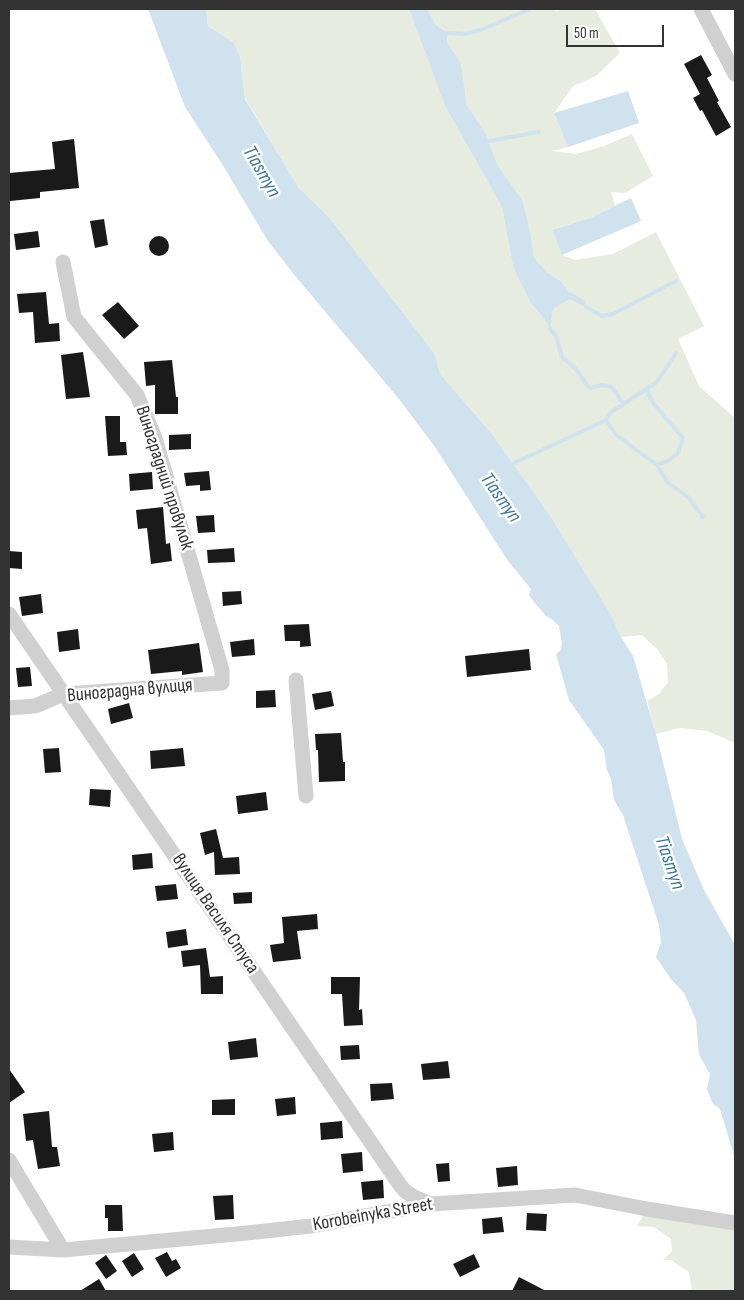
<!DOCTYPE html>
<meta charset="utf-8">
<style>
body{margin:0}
#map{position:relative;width:744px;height:1300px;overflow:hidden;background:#fff;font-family:"Sofia Sans Condensed",sans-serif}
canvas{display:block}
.frame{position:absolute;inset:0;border:10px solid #333;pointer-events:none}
.scale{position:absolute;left:566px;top:25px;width:98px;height:22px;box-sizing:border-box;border:2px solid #333;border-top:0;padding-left:6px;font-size:15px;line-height:18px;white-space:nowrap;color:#333;-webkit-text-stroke:4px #fff;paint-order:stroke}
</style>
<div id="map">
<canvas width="744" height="1300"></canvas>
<div class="frame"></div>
<div class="scale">50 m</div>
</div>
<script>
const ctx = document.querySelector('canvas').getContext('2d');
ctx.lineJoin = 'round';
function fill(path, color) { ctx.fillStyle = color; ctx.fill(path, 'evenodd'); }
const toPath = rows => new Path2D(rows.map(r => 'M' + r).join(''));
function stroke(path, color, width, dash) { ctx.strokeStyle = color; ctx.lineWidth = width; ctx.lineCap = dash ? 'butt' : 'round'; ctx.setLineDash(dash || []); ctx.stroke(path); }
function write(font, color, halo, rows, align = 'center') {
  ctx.font = font + ' "Sofia Sans Condensed",sans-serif'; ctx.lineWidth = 5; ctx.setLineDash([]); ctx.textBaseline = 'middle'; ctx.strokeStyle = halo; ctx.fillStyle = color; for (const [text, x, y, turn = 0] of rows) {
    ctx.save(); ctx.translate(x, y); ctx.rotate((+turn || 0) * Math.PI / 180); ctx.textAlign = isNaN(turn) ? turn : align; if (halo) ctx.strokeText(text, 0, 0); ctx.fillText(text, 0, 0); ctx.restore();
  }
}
fill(toPath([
 [206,9,409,9,445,106,502,207,513,267,530,302,545,320,550,328,553,309,570,299,585,300,568,291,562,282,547,272,534,258,531,236,523,201,498,166,486,134,467,105,461,63,447,42,448,33,436,25,427,9,554,9,556,11,563,9,595,9,620,53,596,76,573,86,554,113,568,147,552,151,576,154,604,146,632,134,653,176,625,193,611,192,615,206,590,218,552,230,562,255,575,260,613,254,656,232,704,326,678,339,699,386,735,418,735,743,707,731,679,728,656,734,647,701,659,694,668,682,667,664,657,649,642,635,621,637,610,613,549,514,492,434,441,375,434,353,328,216,299,188,245,98,240,56,233,42,208,26],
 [647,1209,735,1223,735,1291,692,1291,689,1272,671,1260,663,1260,672,1251,671,1239,654,1227,637,1226]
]), '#e6ecdf');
fill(toPath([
 [148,9,206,9,208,26,233,42,240,56,245,99,299,188,328,216,434,353,441,375,492,434,549,514,610,613,621,637,633,656,656,734,682,839,704,890,735,945,735,1159,720,1109,713,1104,707,1089,710,1074,699,1055,696,1020,684,993,671,979,656,957,661,942,659,925,623,815,614,800,611,779,607,770,604,750,569,700,556,654,561,650,562,643,559,626,553,620,546,616,534,602,529,595,531,589,508,561,435,447,399,399,296,277,268,241,222,164,185,107],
 [409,9,427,9,436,25,448,33,447,42,461,63,467,105,486,134,498,166,523,201,531,236,534,258,547,272,562,282,568,291,585,300,586,307,570,299,553,309,550,329,545,320,530,302,513,267,502,207,445,106],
 [628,91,639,123,568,147,554,113],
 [631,198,641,221,562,255,552,230,590,218]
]), '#cfe2ee');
stroke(toPath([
 [448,33,465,34,483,29,530,9],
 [489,141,539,132],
 [586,307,602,316,613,314,676,281],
 [550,329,556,336,562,357,575,368,584,381,590,388,602,385,612,387,623,404],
 [606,420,616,435,657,465,669,460,678,453,683,438,653,403,646,389],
 [510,465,606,420,610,413,657,382,676,353],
 [657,465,667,482,689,498,703,517]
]), '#cfe2ee', 4);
fill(toPath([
 [701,55,712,75,707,78,719,101,717,102,731,127,716,136,702,110,700,111,693,98,700,94,684,64],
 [74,139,79,188,40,192,40,198,10,201,9,173,55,169,52,142],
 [104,219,108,245,95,248,90,221],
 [38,231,40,247,16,250,14,234],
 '149 246a10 10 0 1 1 20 0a10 10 0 1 1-20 0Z',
 [46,292,49,324,59,323,60,341,35,343,33,312,19,313,17,294],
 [118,302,139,326,124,339,102,315],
 [83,352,90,397,66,399,61,355],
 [172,360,176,397,178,397,178,414,155,414,155,385,146,386,144,362],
 [105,416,120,416,120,442,126,442,127,455,108,456],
 [191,434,191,449,169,450,169,435],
 [209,471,211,490,200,491,200,485,186,486,184,473],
 [152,472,153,489,130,491,129,474],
 [163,507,166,544,170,543,172,561,151,564,147,528,138,529,136,510],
 [214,515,215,532,198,533,196,516],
 [234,548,235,562,208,563,207,550],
 [9,551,22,552,22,569,9,568],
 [241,591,242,604,223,606,222,592],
 [41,594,43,613,22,616,19,597],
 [309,624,311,646,300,647,300,641,285,641,284,625],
 [78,629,80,649,59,652,57,632],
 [254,639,255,655,232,657,230,642],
 [199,643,203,672,182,675,182,671,151,674,148,650],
 [529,649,531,670,467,677,465,656],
 [30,667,32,686,18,687,16,668],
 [275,690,276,707,256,708,256,691],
 [331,691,334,706,315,710,312,694],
 [129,703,133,718,111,724,108,709],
 [341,733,343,762,345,762,345,781,319,782,318,750,316,750,315,734],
 [59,748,61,772,45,773,43,749],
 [183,748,185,766,151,769,150,751],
 [90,789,111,790,110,807,89,805],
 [266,792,268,810,238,814,236,796],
 [216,829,223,858,239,857,240,874,215,875,214,852,205,855,200,833],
 [152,853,153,868,133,870,132,855],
 [176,884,178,899,157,901,155,886],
 [252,892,252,903,234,904,233,893],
 [317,914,318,929,297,931,301,959,273,962,270,945,284,943,282,917],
 [186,929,188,945,168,948,166,932],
 [206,948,210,977,223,976,223,994,201,994,200,965,183,967,181,951],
 [331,977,360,977,359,1010,362,1009,363,1025,344,1026,342,994,331,994],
 [256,1038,258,1057,230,1060,228,1042],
 [359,1045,360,1059,341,1060,340,1046],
 [448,1061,450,1078,423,1080,421,1064],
 [9,1069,25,1092,9,1103],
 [392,1083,394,1099,371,1101,370,1084],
 [295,1097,296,1114,277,1116,275,1099],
 [235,1099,235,1115,212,1115,212,1100],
 [49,1111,52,1147,57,1147,60,1166,38,1169,33,1140,26,1141,23,1114],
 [342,1121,343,1138,321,1140,320,1123],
 [173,1132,174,1150,154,1152,152,1134],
 [362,1152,363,1171,343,1173,341,1154],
 [449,1163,450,1181,438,1182,436,1164],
 [517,1166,518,1185,498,1187,496,1168],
 [383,1180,384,1198,363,1200,361,1182],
 [233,1195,234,1219,215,1220,213,1196],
 [105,1205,122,1205,123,1231,108,1231,108,1218,105,1218],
 [527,1213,547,1214,546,1231,526,1230],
 [502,1217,504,1232,483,1234,482,1219],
 [167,1252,172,1261,176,1259,181,1268,166,1277,155,1258],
 [134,1253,144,1269,132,1277,122,1261],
 [474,1254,480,1267,460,1277,453,1264],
 [106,1255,117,1271,106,1279,95,1263],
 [519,1277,546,1291,512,1291],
 [99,1279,106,1291,80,1291]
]), '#1a1a1a');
stroke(toPath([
 [701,9,735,74],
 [9,614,400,1185,405,1191,414,1197,431,1204],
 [296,680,306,796],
 [9,708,35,706,64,694,222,683,222,670,155,438,137,395,74,317,63,262],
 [9,1160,63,1250],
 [9,1247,63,1250,247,1233,311,1226,431,1204,575,1195,647,1209,735,1223]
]), '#d0d0d0', 15);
write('19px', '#333', '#fff', [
 ["Виноградний провулок",164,478,72],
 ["Виноградна вулиця",130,691,-5],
 ["вулиця Василя Стуса",215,914,56],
 ["Korobeinyka Street",373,1215,-10]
]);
write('italic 20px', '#3f7597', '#fff', [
 ["Tiasmyn",261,172,60],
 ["Tiasmyn",500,498,55],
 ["Tiasmyn",669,863,71]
]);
</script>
